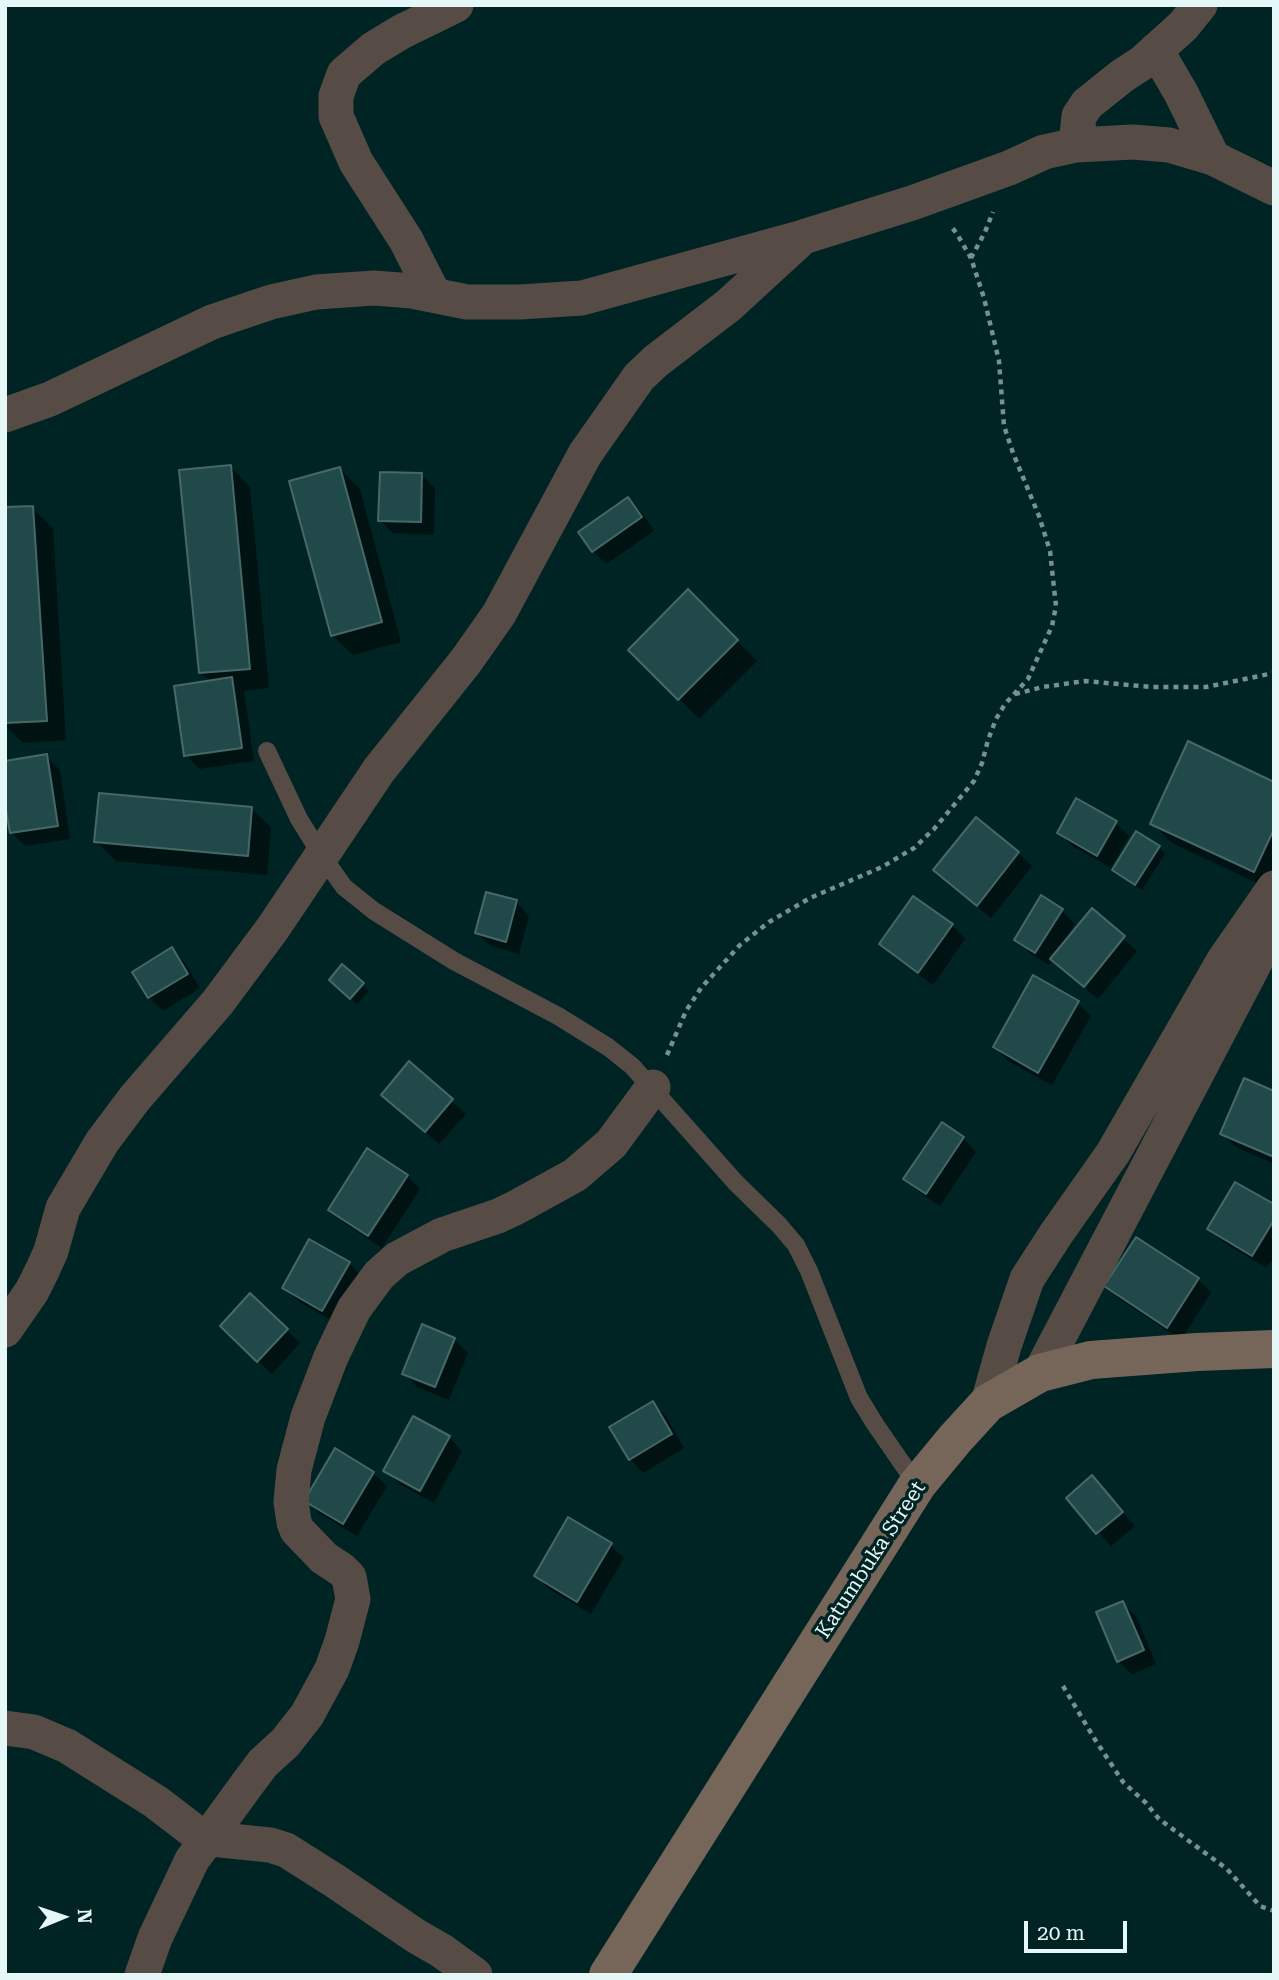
<!DOCTYPE html>
<style>
body{margin:0}
#map{position:relative;width:1279px;height:1980px;overflow:hidden;background:#002323;font-family:"Roboto Serif",serif}
canvas{display:block}
.frame{position:absolute;inset:0;border:7px solid #e5f7f7;pointer-events:none}
.north{position:absolute;left:28px;top:1882px;width:70px;height:70px;-webkit-text-stroke:5px #002323;paint-order:stroke;rotate:88deg;font-size:19px;font-weight:700;line-height:28px;text-align:center;color:#e5f7f7}
.north::after{content:'';display:block;margin:auto;width:24px;height:32px;background:#e5f7f7;clip-path:polygon(50% 0,100% 100%,50% 72%,0 100%)}
.scale{position:absolute;left:1024px;top:1921px;width:103px;height:32px;box-sizing:border-box;border:4px solid #e5f7f7;border-top:0;padding-left:9px;font-size:21px;line-height:24px;white-space:nowrap;color:#e5f7f7;-webkit-text-stroke:5px #002323;paint-order:stroke}
</style>
<div id="map">
<canvas width="1279" height="1980"></canvas>
<div class="frame"></div>
<div class="north">N</div>
<div class="scale">20 m</div>
</div>
<script>
const ctx = document.querySelector('canvas').getContext('2d');
ctx.lineJoin = 'round';
function fill(path, color) { ctx.fillStyle = color; ctx.fill(path, 'evenodd'); }
const toPath = rows => new Path2D(rows.map(r => 'M' + r).join(''));
function stroke(path, color, width, dash) { ctx.strokeStyle = color; ctx.lineWidth = width; ctx.lineCap = dash ? 'butt' : 'round'; ctx.setLineDash(dash || []); ctx.stroke(path); }
function write(font, color, halo, rows, align = 'center') {
  ctx.font = font + ' "Roboto Serif",serif'; ctx.lineWidth = 7; ctx.setLineDash([]); ctx.textBaseline = 'middle'; ctx.strokeStyle = halo; ctx.fillStyle = color; for (const [text, x, y, turn = 0] of rows) {
    ctx.save(); ctx.translate(x, y); ctx.rotate((+turn || 0) * Math.PI / 180); ctx.textAlign = isNaN(turn) ? turn : align; if (halo) ctx.strokeText(text, 0, 0); ctx.fillText(text, 0, 0); ctx.restore();
  }
}
fill(toPath([
 [230,466,250,487,269,688,244,691,254,761,199,769,186,755,210,682,200,673],
 [340,469,360,489,401,642,353,655,332,635],
 [422,475,435,489,434,535,393,533,380,520],
 [628,499,642,513,654,531,606,564,593,551],
 [32,508,53,528,66,740,23,743,5,725,5,509],
 [688,592,757,661,699,719,631,650],
 [46,756,60,770,70,839,25,846,11,832],
 [1274,784,1274,891,1172,843,1152,823],
 [251,808,271,828,267,875,116,861,96,841],
 [1116,823,1129,836,1111,868,1072,846,1059,832],
 [1159,847,1165,854,1142,890,1120,876,1114,870],
 [1018,853,1032,866,991,918,949,883,935,870],
 [516,902,529,916,519,954,491,946,477,933],
 [1062,911,1075,924,1066,939,1068,940,1092,911,1137,951,1098,999,1053,960,1049,965,1030,953,1016,939],
 [952,925,965,939,933,985,894,957,881,944],
 [172,950,185,963,200,988,163,1011,149,997,134,972],
 [343,967,369,991,357,1004,331,980],
 [1078,1003,1091,1016,1052,1085,1008,1061,995,1047],
 [410,1064,466,1114,439,1144,397,1108],
 [1274,1093,1274,1164,1236,1147,1222,1134],
 [963,1138,976,1152,940,1206,919,1192,905,1179],
 [407,1176,420,1189,382,1248,344,1223,330,1210],
 [1274,1206,1274,1258,1266,1268,1223,1242,1209,1229],
 [349,1263,362,1277,336,1323,298,1301,284,1288],
 [1198,1279,1211,1293,1181,1340,1119,1299,1106,1286],
 [250,1295,300,1343,272,1374,235,1340],
 [454,1339,468,1353,449,1400,417,1387,404,1373],
 [652,1403,666,1416,684,1448,643,1473,630,1459],
 [449,1437,462,1451,434,1503,399,1484,386,1470],
 [373,1473,387,1486,357,1536,320,1514,306,1501],
 [1092,1477,1135,1526,1111,1546,1068,1498],
 [610,1545,624,1558,591,1614,549,1589,536,1576],
 [1122,1603,1136,1616,1156,1664,1132,1674,1118,1661]
]), '#0007');
const building = toPath([
 [231,465,250,669,199,673,179,470,231,465],
 [340,467,382,622,331,636,289,481,340,467],
 [380,472,422,473,421,522,378,521,380,472],
 [628,497,642,517,592,552,578,532,628,497],
 [33,506,47,721,5,723,5,507,33,506],
 [688,589,738,640,678,700,628,650,688,589],
 [232,677,242,748,184,756,174,686,232,677],
 [1188,741,1274,782,1274,829,1254,872,1150,824,1188,741],
 [47,754,58,826,10,833,5,805,5,761,47,754],
 [99,793,252,807,248,856,94,842,99,793],
 [1076,798,1117,821,1097,856,1057,833,1076,798],
 [976,817,1019,852,977,906,933,870,976,817],
 [1136,831,1160,846,1135,885,1112,870,1136,831],
 [486,892,517,900,506,942,475,933,486,892],
 [1041,895,1063,909,1035,953,1014,940,1041,895],
 [913,896,953,924,918,973,879,944,913,896],
 [1092,908,1125,936,1084,987,1050,959,1092,908],
 [172,947,188,974,148,998,132,972,172,947],
 [342,964,364,983,350,999,329,980,342,964],
 [1033,975,1079,1001,1038,1073,993,1047,1033,975],
 [409,1061,453,1099,425,1132,381,1095,409,1061],
 [1244,1078,1274,1091,1274,1157,1220,1134,1244,1078],
 [942,1122,964,1137,926,1194,903,1179,942,1122],
 [367,1148,408,1175,368,1236,328,1210,367,1148],
 [1235,1182,1274,1204,1274,1220,1252,1256,1207,1229,1235,1182],
 [1136,1237,1199,1278,1167,1328,1104,1286,1136,1237],
 [309,1239,350,1262,322,1311,282,1288,309,1239],
 [250,1293,288,1329,257,1362,220,1326,250,1293],
 [422,1324,455,1338,435,1387,402,1374,422,1324],
 [653,1401,672,1434,629,1460,609,1427,653,1401],
 [413,1416,450,1436,420,1491,383,1471,413,1416],
 [335,1448,374,1472,343,1524,304,1501,335,1448],
 [1092,1475,1123,1512,1096,1534,1066,1498,1092,1475],
 [568,1517,612,1543,577,1602,534,1576,568,1517],
 [1123,1601,1144,1650,1117,1662,1096,1612,1123,1601]
]);
fill(building, '#214949');
stroke(building, '#466968', 2);
stroke(toPath([
 [971,258,985,232,993,212],
 [1015,694,1043,687,1085,681,1151,687,1206,687,1274,673],
 [667,1055,686,1011,701,988,740,945,769,922,810,898,882,867,914,848,934,829,974,781,982,763,988,740,996,719,1005,704,1028,679,1052,626,1056,606,1050,551,1039,516,1013,453,1004,426,999,361,984,298,971,258,957,234,950,225],
 [1063,1686,1094,1738,1123,1782,1146,1803,1159,1819,1227,1869,1260,1906,1274,1911]
]), '#779191', 4.5, [5, 5]);
stroke(toPath([
 [267,751,299,819,322,856,344,887,374,911,454,961,558,1016,608,1047,632,1066,736,1183,779,1225,796,1245,809,1271,859,1398,875,1424,917,1485]
]), '#564c45', 18);
stroke(toPath([
 [1156,50,1181,93,1213,158],
 [1076,145,1079,116,1087,104,1122,76,1142,63,1183,26,1200,5],
 [434,295,406,240,356,162,336,116,336,96,344,74,373,49,401,32,456,5],
 [5,415,50,399,212,322,271,302,316,292,374,288,412,291,467,302,520,302,582,298,803,237,912,203,1009,168,1044,152,1076,145,1133,142,1169,145,1213,158,1274,188],
 [5,1330,32,1291,43,1269,51,1251,63,1208,102,1142,135,1098,218,1002,273,928,379,770,466,661,499,614,585,454,639,377,656,361,729,305,803,237],
 [1040,1373,1274,926],
 [988,1403,1004,1346,1027,1279,1056,1234,1113,1153,1224,960,1274,888],
 [5,1728,34,1732,67,1746,156,1802,199,1835,211,1839,270,1845,286,1850,335,1881,416,1936,442,1951,475,1975],
 [142,1975,155,1938,192,1860,248,1783,263,1763,285,1743,307,1715,332,1669,342,1641,353,1599,349,1577,342,1570,324,1558,297,1530,294,1522,291,1502,294,1470,308,1417,331,1357,354,1309,379,1275,397,1259,442,1235,498,1216,515,1208,575,1175,611,1144,653,1087]
]), '#564c45', 35);
stroke(toPath([
 [608,1975,917,1485,955,1439,988,1403,1040,1373,1091,1360,1197,1352,1274,1349]
]), '#76665a', 38);
write('21px', '#e5f7f7', '#002323', [
 ["Katumbuka Street",871,1560,-57]
]);
</script>
